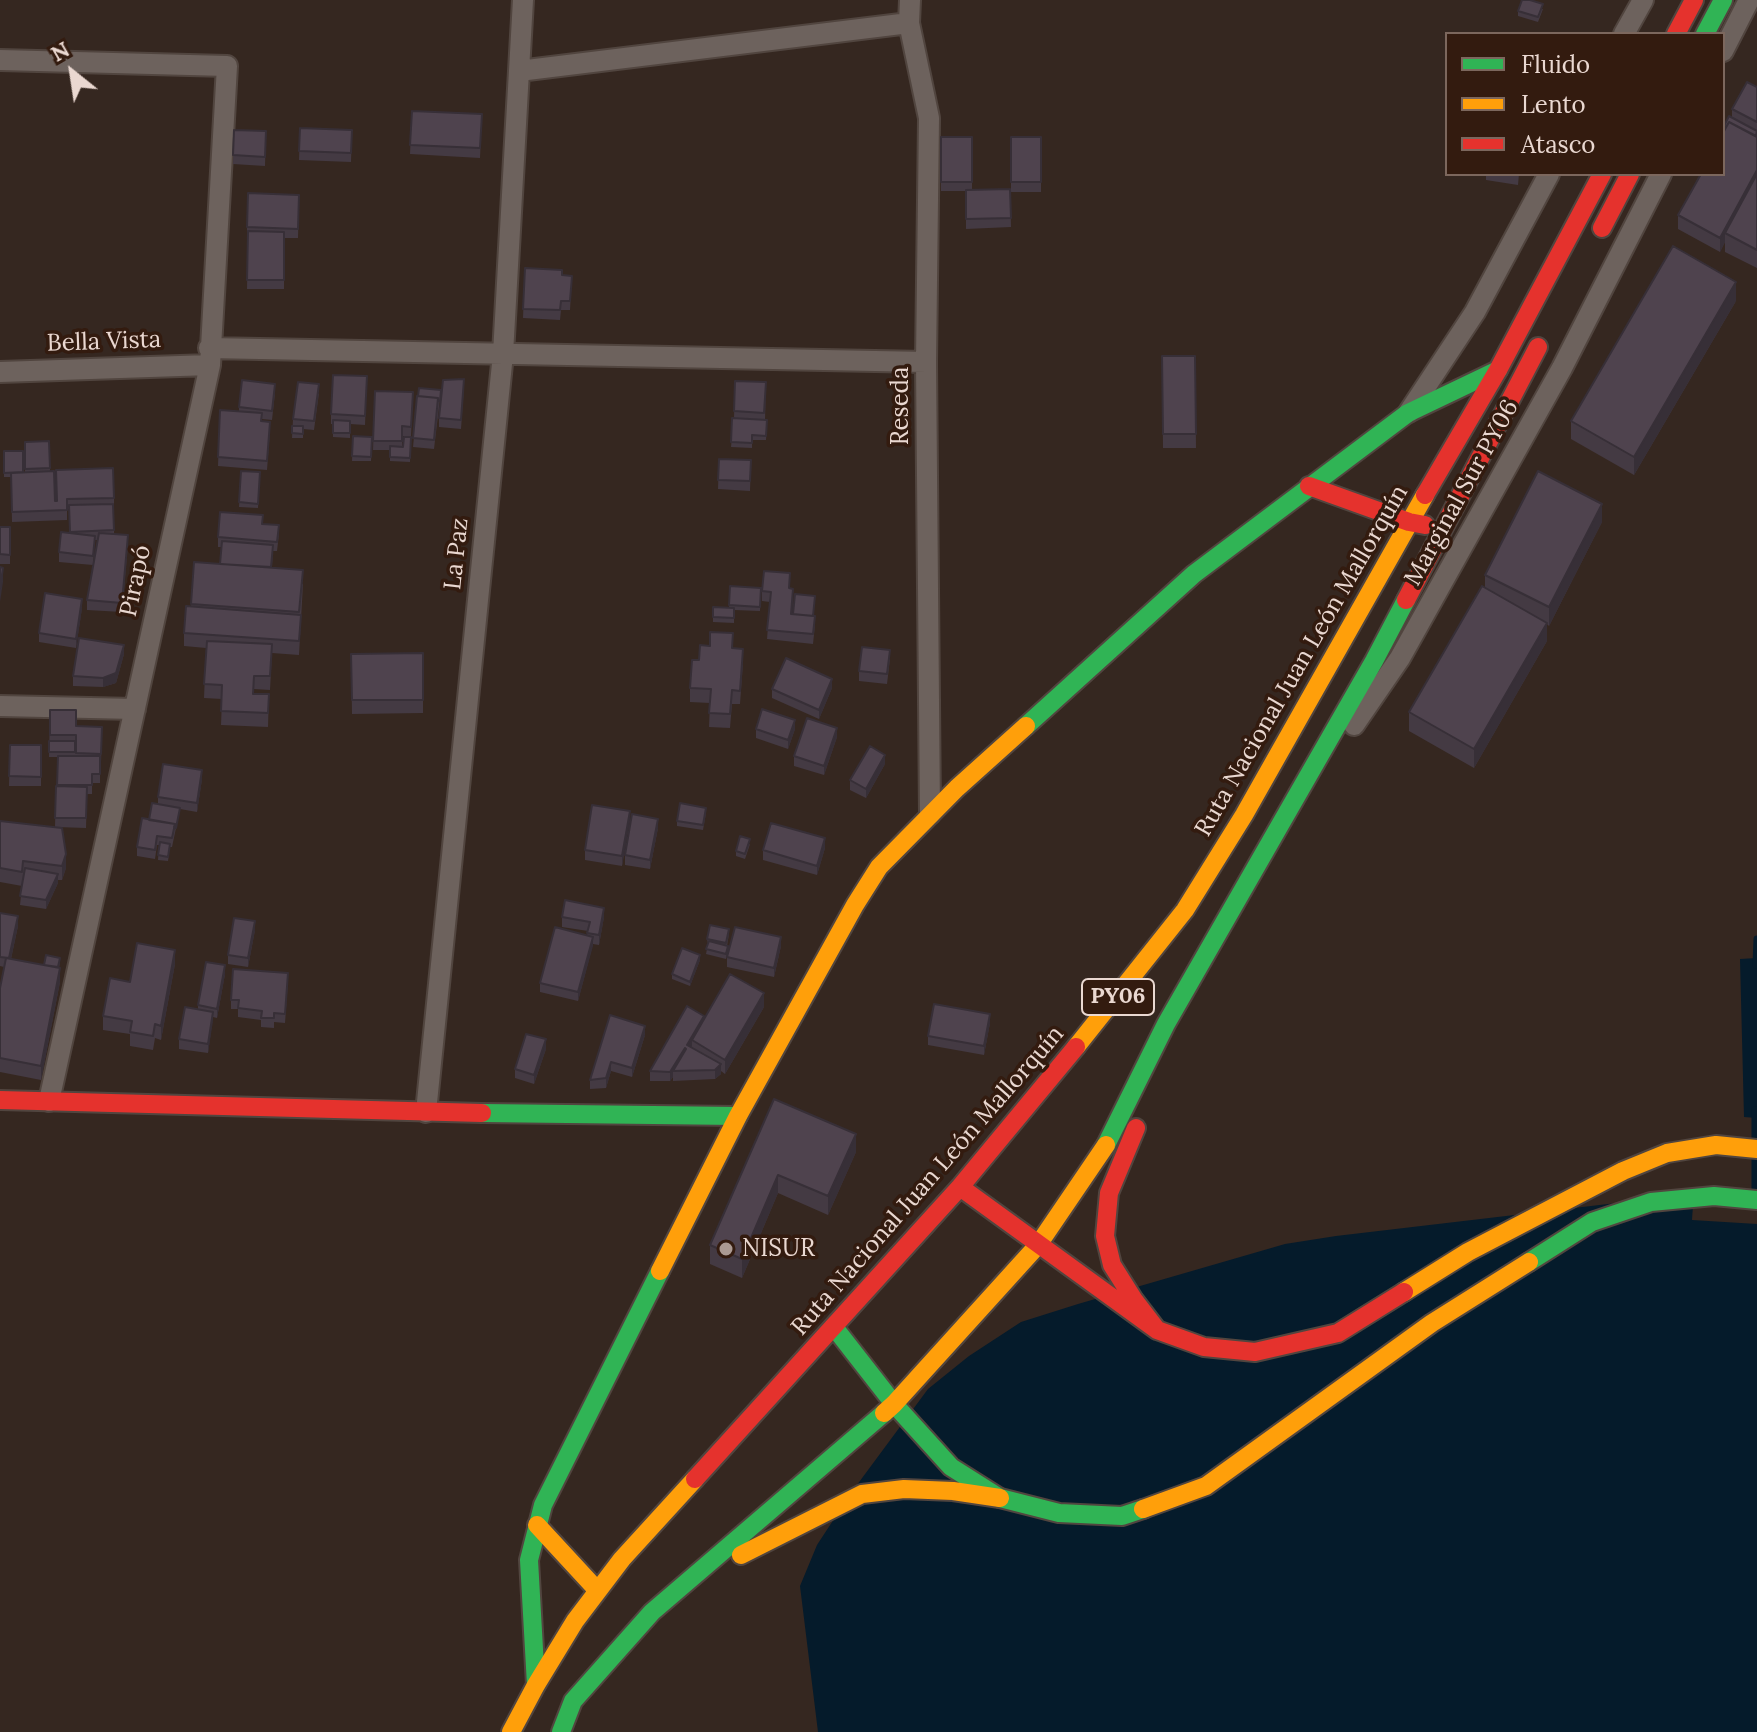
<!DOCTYPE html>
<meta charset="utf-8">
<style>
body{margin:0}
#map{position:relative;width:1757px;height:1732px;overflow:hidden;background:#352720;font-family:Lora,serif}
canvas{display:block}
.legend{position:absolute;left:1445px;top:32px;width:280px;height:144px;box-sizing:border-box;background:#331b0f;border:2px solid #7c675d;margin:0;padding:10px 14px;list-style:none;font-size:24px;color:#ead8d1}
.legend li{display:flex;align-items:center;gap:16px;height:40px}
.legend b{width:40px;border:2px solid #7c675d}
.north{position:absolute;left:32px;top:32px;width:80px;height:80px;-webkit-text-stroke:6px #331b0f;paint-order:stroke;rotate:330deg;font-size:22px;font-weight:700;line-height:32px;text-align:center;color:#ead8d1}
.north::after{content:'';display:block;margin:auto;width:28px;height:36px;background:#ead8d1;clip-path:polygon(50% 0,100% 100%,50% 72%,0 100%)}
</style>
<div id="map">
<canvas width="1757" height="1732"></canvas>
<ul class="legend">
<li><b style="height:10px;background:#30b455"></b>Fluido</li>
<li><b style="height:10px;background:#ff9f0a"></b>Lento</li>
<li><b style="height:10px;background:#e5322d"></b>Atasco</li>
</ul>
<div class="north">N</div>
</div>
<script>
const ctx = document.querySelector('canvas').getContext('2d');
ctx.lineJoin = 'round';
function fill(path, color) { ctx.fillStyle = color; ctx.fill(path, 'evenodd'); }
const toPath = rows => new Path2D(rows.map(r => 'M' + r).join(''));
function stroke(path, color, width, dash) { ctx.strokeStyle = color; ctx.lineWidth = width; ctx.lineCap = dash ? 'butt' : 'round'; ctx.setLineDash(dash || []); ctx.stroke(path); }
function write(font, color, halo, rows, align = 'center') {
  ctx.font = font + ' Lora,serif'; ctx.lineWidth = 7; ctx.setLineDash([]); ctx.textBaseline = 'middle'; ctx.strokeStyle = halo; ctx.fillStyle = color; for (const [text, x, y, turn = 0] of rows) {
    ctx.save(); ctx.translate(x, y); ctx.rotate((+turn || 0) * Math.PI / 180); ctx.textAlign = isNaN(turn) ? turn : align; if (halo) ctx.strokeText(text, 0, 0); ctx.fillText(text, 0, 0); ctx.restore();
  }
}
fill(toPath([
 [1757,958,1757,1118,1744,1117,1740,959],
 [1744,1188,1757,1190,1757,1732,818,1732,800,1586,817,1545,851,1493,928,1389,969,1356,1021,1322,1078,1304,1285,1244,1336,1236]
]), '#051b2b');
fill(toPath([
 [1743,1184,1757,1186,1757,1224,1692,1220,1694,1190]
]), '#352720');
stroke(toPath([
 [1756,965,1757,939],
 [1755,1141,1755,1110],
 [1755,1193,1755,1154]
]), '#051b2b', 7);
const street = toPath([
 [910,0,909,23,929,118,926,362,930,814],
 [1624,34,1643,0],
 [1723,51,1749,0],
 [0,60,227,66,210,365,49,1101],
 [519,71,909,23],
 [209,348,926,362],
 [0,372,210,365],
 [1409,412,1475,312,1549,174],
 [0,706,135,709],
 [1354,725,1400,658,1562,368,1661,174],
 [426,1112,503,354,523,0]
]);
const fast = toPath([
 [1705,34,1723,0],
 [1026,726,1194,574,1408,413,1498,370],
 [482,1113,738,1116],
 [1106,1145,1166,1024,1374,661,1406,600],
 [1529,1262,1592,1222,1651,1202,1714,1196,1757,1200],
 [834,1327,894,1404,951,1467,1000,1498,1059,1513,1122,1516,1143,1509],
 [536,1685,529,1560,543,1505,660,1271],
 [561,1732,573,1701,652,1612,884,1413]
]);
const slow = toPath([
 [1076,1047,1185,910,1244,815,1425,495],
 [660,1271,738,1116,855,905,879,867,957,788,1026,726],
 [1404,1292,1468,1252,1623,1171,1667,1153,1716,1145,1757,1149],
 [884,1413,894,1404,1038,1245,1106,1145],
 [1143,1509,1206,1486,1432,1323,1529,1262],
 [537,1525,597,1590],
 [741,1555,862,1494,904,1489,953,1491,1000,1498],
 [511,1732,536,1685,575,1621,622,1559,695,1479]
]);
const jam = toPath([
 [1676,34,1694,0],
 [1602,228,1630,174],
 [1309,486,1409,522,1425,525],
 [1425,495,1498,370,1602,174],
 [1406,600,1538,347],
 [0,1100,482,1113],
 [1136,1128,1109,1193,1105,1236,1112,1265,1134,1300,1157,1330],
 [960,1187,1157,1330,1204,1347,1255,1352,1338,1333,1404,1292],
 [695,1479,960,1187,1076,1047]
]);
stroke(street, '#51453f', 24);
stroke(fast, '#51453f', 22);
stroke(slow, '#51453f', 22);
stroke(jam, '#51453f', 22);
stroke(street, '#6d625d', 20);
stroke(fast, '#30b455', 18);
stroke(slow, '#ff9f0a', 18);
stroke(jam, '#e5322d', 18);
fill(toPath([
 [1543,9,1538,22,1518,16,1518,11],
 [1757,87,1757,268,1725,252,1725,242,1720,252,1678,229,1678,215,1724,130,1724,126,1732,118,1732,109],
 [412,111,482,114,480,158,410,154],
 [300,128,352,130,351,162,299,160],
 [234,130,266,131,265,166,233,164],
 [941,137,972,137,972,190,1010,189,1011,227,966,229,966,191,941,191],
 [1011,137,1041,137,1041,192,1011,192],
 [1486,174,1519,174,1518,185,1486,180],
 [299,195,298,238,284,238,284,289,247,289,248,236,247,236,247,227],
 [525,268,562,275,572,276,570,310,561,310,560,320,523,318],
 [1736,301,1634,475,1571,439,1571,421],
 [1162,356,1195,356,1196,448,1163,448],
 [367,376,365,425,350,424,350,438,333,437,333,424,331,424,331,414],
 [735,381,766,382,765,420,767,420,766,440,752,440,752,448,731,447,734,418],
 [464,388,461,429,439,427,439,418],
 [441,390,434,449,413,447,418,396],
 [375,391,413,392,411,436,402,436,402,447,411,437,410,462,390,461,390,450,373,450],
 [275,393,272,420,262,419,262,421,270,431,267,470,218,466,220,410,239,411,239,407],
 [319,393,314,430,303,429,303,438,292,438,293,419],
 [353,436,372,437,371,461,352,461],
 [49,441,50,471,55,501,57,501,56,470,114,498,114,534,128,544,122,612,87,610,87,600,93,565,59,562,59,552,70,533,69,509,67,509,67,520,12,522,11,477,4,477,4,451,23,472,25,472,25,442],
 [95,540,98,540,93,565],
 [719,459,751,460,750,491,718,489],
 [241,471,260,472,258,508,239,507],
 [1602,522,1549,626,1547,624,1547,641,1474,768,1409,731,1409,712,1485,588,1485,575],
 [263,524,279,534,277,551,273,551,272,567,303,584,299,655,272,653,270,690,254,689,254,694,269,694,268,727,221,725,222,699,204,698,206,648,184,646,184,633,191,606,194,562,220,564,221,547,218,547,218,537],
 [0,527,10,527,10,564,0,564],
 [730,586,761,588,760,611,734,610,734,623,713,622,713,607,729,608],
 [790,588,793,598,792,614,814,616,815,625,813,644,767,639,770,602,762,601,762,591],
 [82,608,76,648,39,642,39,633],
 [733,648,743,663,740,704,732,704,730,728,709,727,710,703,690,702,690,688,699,660],
 [423,653,423,713,352,714,351,654],
 [124,654,116,683,103,687,73,686,73,676],
 [890,659,887,684,859,681,859,671],
 [832,688,819,719,772,698,772,689],
 [50,710,76,726,102,727,101,763,100,763,100,783,92,783,92,794,87,794,86,828,57,827,66,868,62,880,58,880,58,883,46,909,20,905,22,886,0,882,0,821,55,827,56,786,57,786,58,757,49,757],
 [756,729,795,729,788,749,756,738],
 [837,737,824,775,794,766,794,756],
 [10,745,41,745,41,786,9,786],
 [885,764,866,798,850,790,850,780],
 [202,779,197,812,180,809,172,847,170,847,168,861,158,860,159,845,157,845,155,859,137,856,137,847,149,820,158,804,158,797],
 [706,813,703,830,677,826,677,821],
 [630,820,622,866,585,860,585,850],
 [658,828,650,869,625,865,625,855],
 [750,844,745,859,736,856,736,851],
 [825,848,817,875,763,860,763,850],
 [0,913,18,926,11,959,44,965,60,963,59,968,60,982,41,1080,0,1072,0,988,4,967,0,966],
 [562,917,604,917,599,945,593,944,578,1001,540,992,540,983,587,935,588,931,562,927],
 [255,930,248,967,228,964,228,955],
 [729,934,727,946,728,951,726,959,706,954,708,944,707,939],
 [781,946,774,977,727,967,727,957],
 [700,960,690,986,672,979,672,974],
 [175,964,161,1040,155,1038,153,1050,130,1046,130,1034,103,1030,103,1016,130,982],
 [225,974,217,1018,213,1017,208,1053,179,1049,179,1039,198,1009,198,1005],
 [288,982,285,1023,274,1022,274,1028,261,1027,261,1020,238,1017,238,1009,231,1009,231,1000],
 [764,1007,725,1074,721,1071,721,1074,715,1079,673,1081,673,1077,670,1081,650,1081,650,1071,704,1020],
 [990,1023,984,1055,928,1045,928,1036],
 [645,1035,632,1077,611,1071,606,1088,590,1089,590,1080],
 [546,1049,534,1084,515,1078,515,1069],
 [774,1099,856,1152,828,1215,778,1193,742,1278,710,1264,710,1245]
]), '#443a43');
fill(toPath([
 [1757,170,1757,184,1725,233,1725,242,1720,252,1720,238],
 [1736,282,1736,301,1634,475,1634,457],
 [1602,504,1602,522,1549,626,1549,607],
 [3,568,3,582,0,602,0,588],
 [82,599,82,608,76,648,76,639],
 [1547,623,1547,641,1474,768,1474,749],
 [124,645,124,654,116,683,103,687,103,678],
 [832,679,832,688,819,719,819,710],
 [795,720,795,729,788,749,788,740],
 [837,728,837,737,824,775,824,766],
 [885,755,885,764,866,798,866,789],
 [202,770,202,779,197,812,197,803],
 [630,811,630,820,622,866,622,856],
 [658,819,658,828,650,869,650,860],
 [825,838,825,848,817,875,817,866],
 [66,854,66,868,62,880,62,866],
 [58,874,58,883,46,909,46,900],
 [604,908,604,917,599,945,599,935],
 [18,916,18,926,9,968,9,958],
 [255,921,255,930,248,967,248,958],
 [593,937,593,946,578,1001,578,992],
 [781,937,781,946,774,977,774,968],
 [175,950,175,964,161,1040,161,1026],
 [700,955,700,960,690,986,690,982],
 [225,965,225,974,217,1018,217,1009],
 [60,968,60,982,41,1080,41,1066],
 [764,993,764,1007,725,1074,725,1060],
 [213,1012,213,1021,208,1053,208,1044],
 [990,1014,990,1023,984,1055,984,1046],
 [704,1016,704,1025,692,1040,692,1046,687,1054,687,1045],
 [645,1026,645,1035,632,1077,632,1068],
 [546,1039,546,1049,534,1084,534,1075],
 [685,1048,685,1058,673,1071,673,1077,670,1081,670,1072],
 [611,1062,611,1071,606,1088,606,1078],
 [721,1064,721,1074,715,1079,715,1070],
 [856,1134,856,1152,828,1215,828,1196],
 [778,1175,778,1193,742,1278,742,1259]
]), '#372f37');
const building = toPath([
 [1522,0,1530,0,1543,4,1538,17,1518,11,1522,0],
 [1747,82,1757,87,1757,122,1732,109,1747,82],
 [412,111,482,114,480,148,410,145,412,111],
 [1729,116,1757,131,1756,136,1729,122,1726,127,1724,126,1729,116],
 [1729,122,1757,137,1757,170,1720,238,1678,215,1701,174,1723,174,1723,133,1729,122],
 [300,128,352,130,351,153,299,151,300,128],
 [234,130,266,131,265,157,233,155,234,130],
 [941,137,972,137,972,182,941,182,941,137],
 [1011,137,1041,137,1041,182,1011,182,1011,137],
 [1757,174,1757,250,1725,233,1757,174],
 [1010,189,1011,218,966,219,966,190,1010,189],
 [248,193,299,195,298,229,247,227,248,193],
 [248,231,284,232,284,280,247,280,248,231],
 [1673,246,1736,282,1634,457,1571,421,1673,246],
 [525,268,562,270,562,275,572,276,570,301,561,301,560,310,523,309,525,268],
 [1162,356,1195,356,1196,434,1163,434,1162,356],
 [333,375,367,376,365,416,331,414,333,375],
 [464,379,461,420,439,418,443,380,464,379],
 [242,380,275,384,272,411,239,407,242,380],
 [735,381,766,382,764,413,734,411,735,381],
 [298,382,319,384,314,421,293,419,298,382],
 [419,388,441,390,440,401,438,401,438,398,418,396,419,388],
 [375,391,413,392,411,427,402,426,402,441,373,441,375,391],
 [417,396,438,398,434,440,413,438,417,396],
 [220,410,262,413,261,421,270,422,267,461,218,457,220,410],
 [732,418,767,420,766,436,752,435,752,443,731,442,732,418],
 [333,420,350,421,350,433,333,433,333,420],
 [292,426,303,426,303,434,292,433,292,426],
 [353,436,372,437,371,457,352,456,353,436],
 [404,437,411,437,410,458,390,457,390,446,403,447,404,437],
 [49,441,50,468,25,469,25,442,49,441],
 [4,451,23,451,23,472,4,473,4,451],
 [719,459,751,460,750,481,718,480,719,459],
 [113,468,114,498,67,499,67,510,12,512,11,473,54,471,55,501,57,501,56,470,113,468],
 [241,471,260,472,258,504,239,502,241,471],
 [1538,471,1602,504,1549,607,1485,575,1538,471],
 [113,504,114,530,70,532,69,505,113,504],
 [220,512,263,515,262,524,279,525,277,542,218,537,220,512],
 [0,527,10,527,10,555,0,554,0,527],
 [61,532,95,536,93,556,59,552,61,532],
 [99,533,128,535,122,603,87,600,99,533],
 [222,541,273,545,271,567,220,564,222,541],
 [194,562,303,570,299,612,191,604,194,562],
 [0,567,3,568,0,588,0,567],
 [764,571,790,573,789,588,793,589,791,614,815,616,813,634,767,630,771,592,762,591,764,571],
 [730,586,761,588,760,607,729,605,730,586],
 [1482,586,1547,623,1474,749,1409,712,1482,586],
 [45,593,82,599,76,639,39,633,45,593],
 [795,594,815,596,813,616,793,614,795,594],
 [186,606,301,615,299,641,184,633,186,606],
 [713,607,734,608,734,618,713,617,713,607],
 [710,632,733,633,732,648,743,649,740,691,732,690,730,714,709,713,711,689,690,688,692,660,699,660,700,645,710,646,710,632],
 [79,638,124,645,116,673,103,678,73,676,79,638],
 [207,641,272,644,270,676,254,676,253,694,269,694,268,713,221,711,222,685,204,684,207,641],
 [862,647,890,650,887,674,859,671,862,647],
 [423,653,423,700,352,700,351,654,423,653],
 [786,658,832,679,819,710,772,689,786,658],
 [762,709,795,720,788,740,756,729,762,709],
 [50,710,76,710,76,726,102,727,101,754,76,753,76,735,50,735,50,710],
 [807,718,837,728,824,766,794,756,807,718],
 [49,741,75,741,75,752,49,752,49,741],
 [10,745,41,745,41,777,9,776,10,745],
 [870,746,885,755,866,789,850,780,870,746],
 [58,756,100,756,100,774,92,774,92,785,57,785,58,756],
 [163,764,202,770,197,803,158,797,163,764],
 [56,786,87,787,86,818,55,818,56,786],
 [152,803,180,808,176,828,174,827,175,824,149,820,152,803],
 [680,803,706,808,703,825,677,821,680,803],
 [592,805,630,811,622,856,585,850,592,805],
 [632,814,658,819,650,860,625,855,632,814],
 [142,818,175,824,172,838,157,836,155,850,137,847,142,818],
 [0,821,62,828,66,854,62,866,23,861,22,872,0,868,0,821],
 [771,823,825,838,817,866,763,850,771,823],
 [740,836,750,839,745,854,736,851,740,836],
 [160,842,170,844,168,857,158,855,160,842],
 [25,868,58,874,46,900,20,896,25,868],
 [565,900,604,908,599,935,587,933,590,922,562,917,565,900],
 [0,913,18,916,9,958,0,957,0,913],
 [234,918,255,921,248,958,228,955,234,918],
 [710,925,729,929,726,943,707,939,710,925],
 [555,927,593,937,578,992,540,983,555,927],
 [735,927,781,937,774,968,727,957,735,927],
 [709,941,728,946,726,954,706,949,709,941],
 [137,943,175,950,161,1026,155,1024,153,1036,130,1032,132,1021,103,1016,110,978,130,982,137,943],
 [682,948,700,955,690,982,672,974,682,948],
 [46,955,60,958,58,967,44,965,46,955],
 [6,958,60,968,41,1066,0,1058,0,988,6,958],
 [206,962,225,965,217,1009,198,1005,206,962],
 [233,969,288,973,285,1014,274,1013,274,1018,261,1018,262,1011,238,1008,239,1000,231,1000,233,969],
 [730,974,764,993,725,1060,692,1040,730,974],
 [934,1004,990,1014,984,1046,928,1036,934,1004],
 [687,1006,704,1016,687,1045,721,1064,715,1070,673,1071,686,1049,685,1048,670,1072,650,1071,687,1006],
 [185,1007,213,1012,208,1044,179,1039,185,1007],
 [610,1015,645,1026,632,1068,611,1062,606,1078,590,1080,610,1015],
 [526,1034,546,1039,534,1075,515,1069,526,1034],
 [774,1099,856,1134,828,1196,778,1175,742,1259,710,1245,774,1099]
]);
fill(building, '#4f434e');
stroke(building, '#372f37', 2);
for (const [x, y, r, color] of [
 [726,1249,8,"#ab9a93"]
]) { const dot = new Path2D(); dot.arc(x, y, r, 0, 2 * Math.PI); ctx.fillStyle = color; ctx.fill(dot); stroke(dot, '#331b0f', 3); }
for (const [x, y, w] of [
 [1118,997,72]
]) { const box = new Path2D(); box.roundRect(x - w / 2, y - 18, w, 36, 6); ctx.fillStyle = '#331b0f'; ctx.fill(box); stroke(box, '#ead8d1', 2); }
write('bold 22px', '#ead8d1', null, [
 ["PY06",1118,997]
]);
write('24px', '#ead8d1', '#331b0f', [
 ["Bella Vista",104,342,-2],
 ["Reseda",901,406,-90],
 ["Marginal Sur PY06",1462,493,-61],
 ["La Paz",457,554,-84],
 ["Pirapó",136,581,-78],
 ["Ruta Nacional Juan León Mallorquín",1302,661,-60],
 ["Ruta Nacional Juan León Mallorquín",928,1181,-49]
]);
write('24px', '#ead8d1', '#331b0f', [
 ["NISUR",742,1249]
], 'left');
</script>
